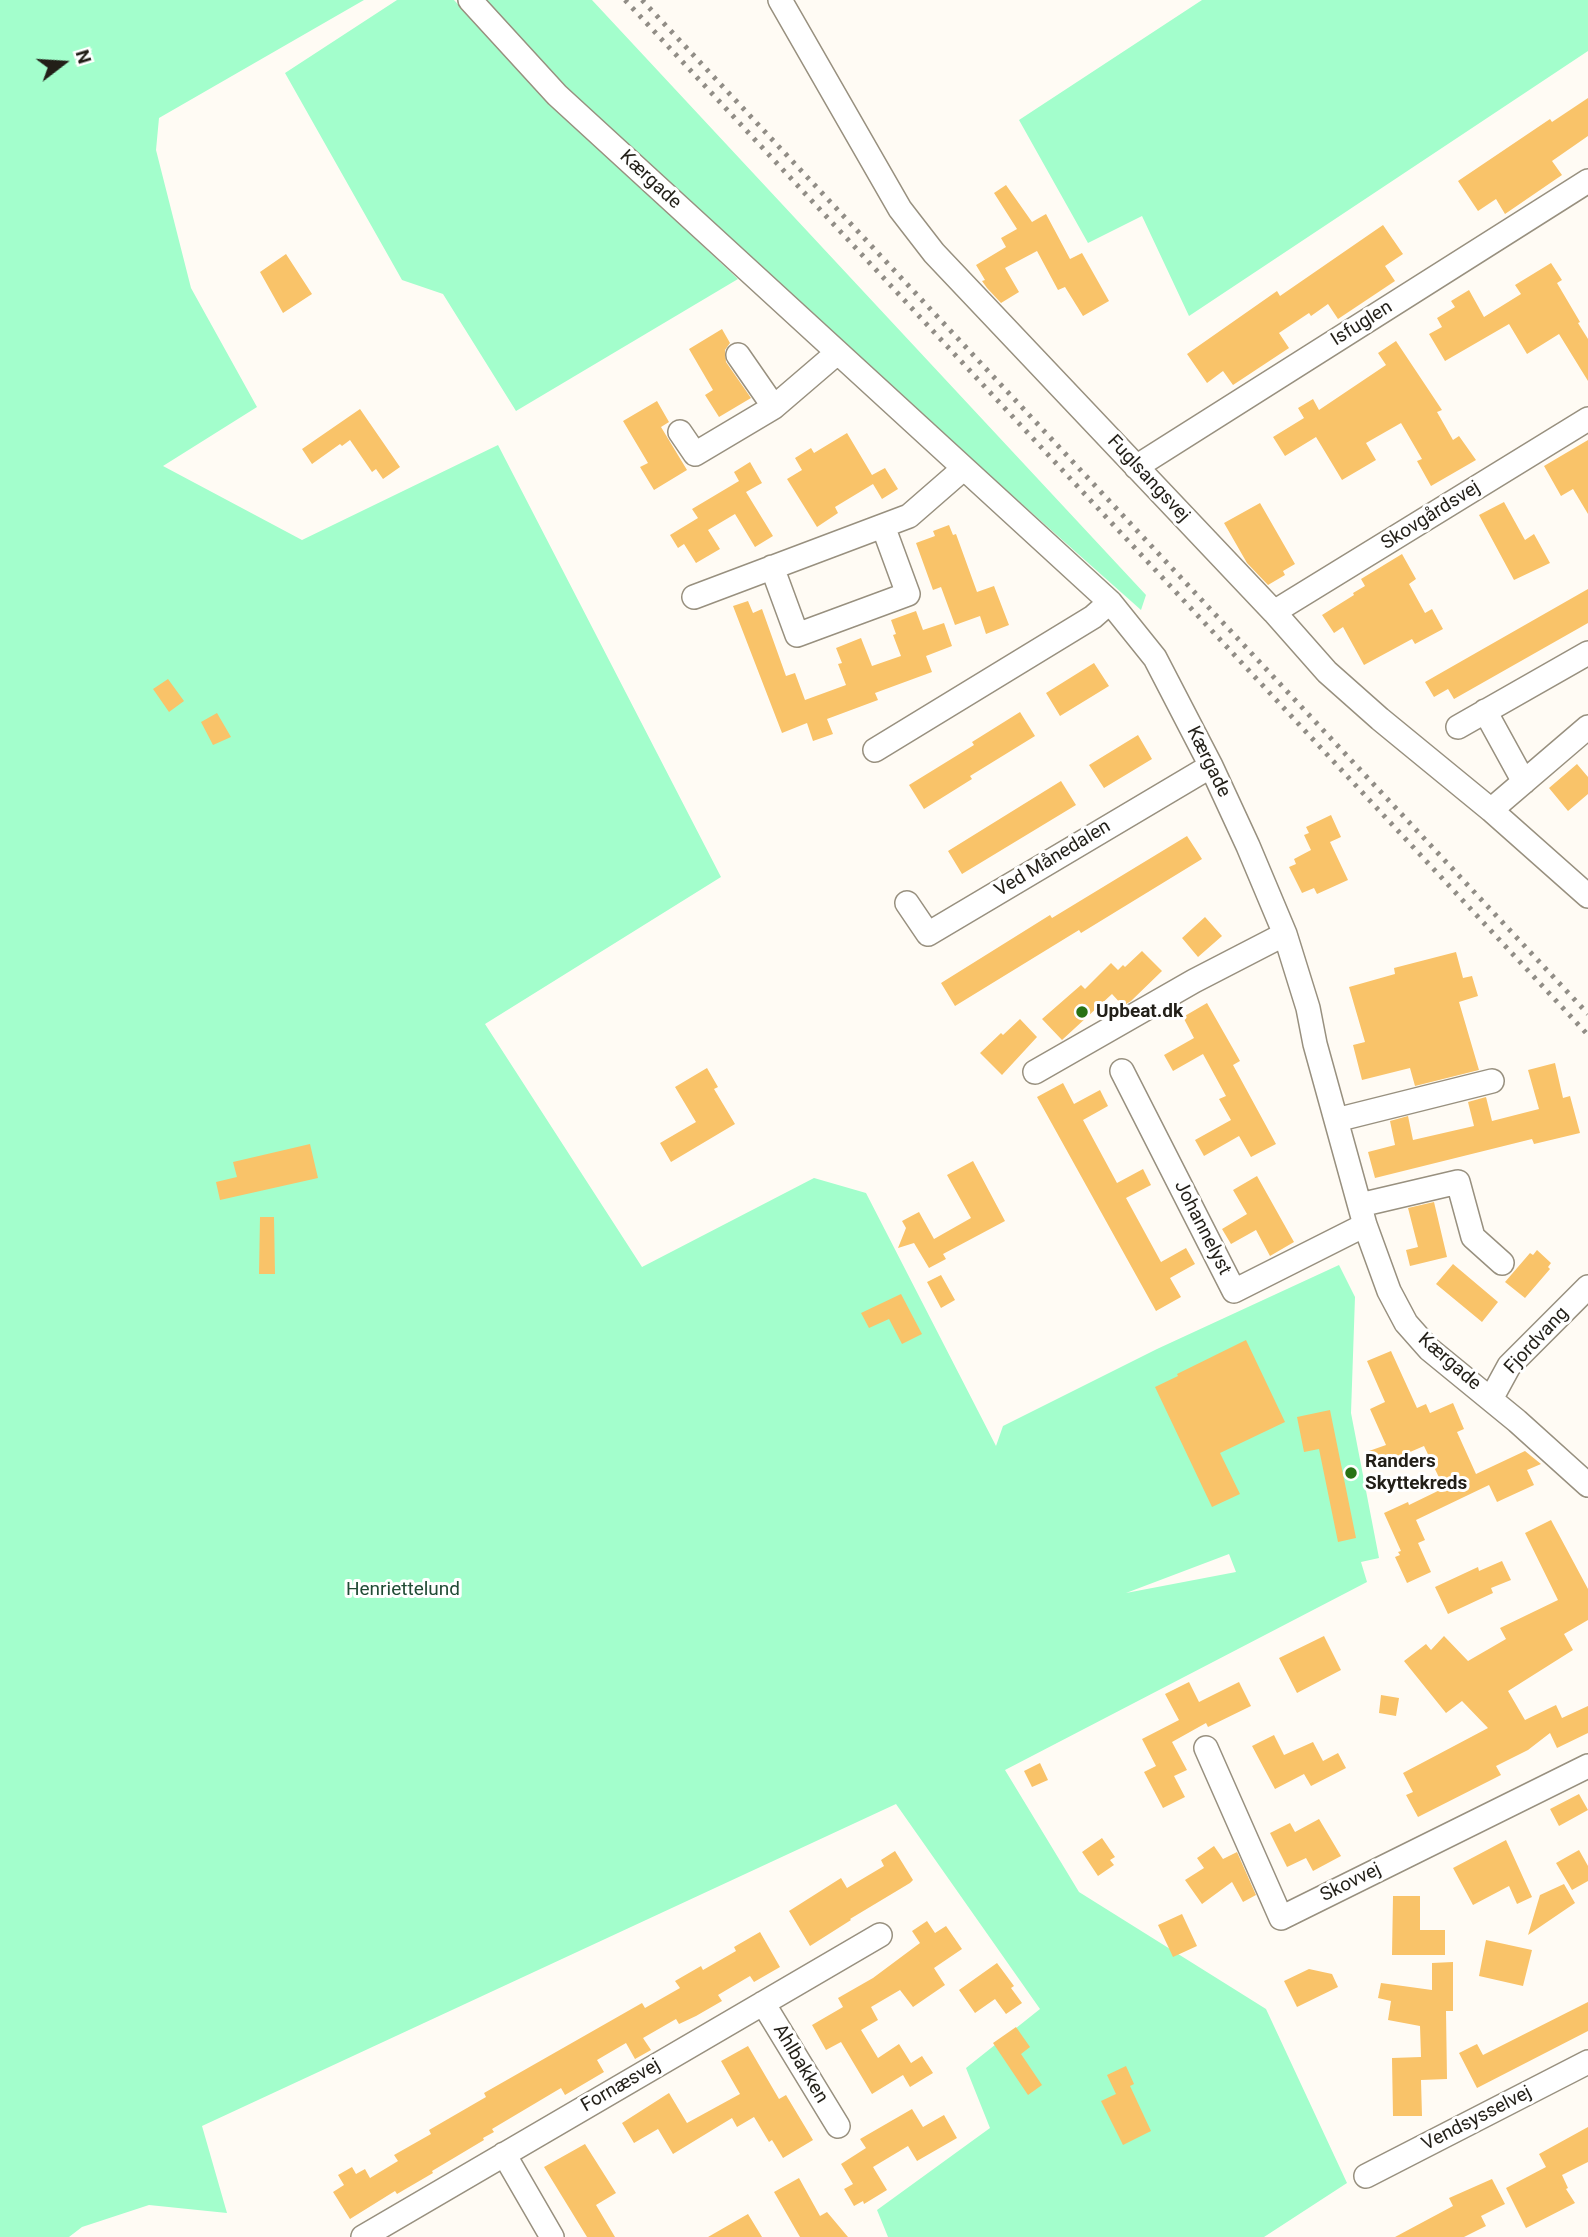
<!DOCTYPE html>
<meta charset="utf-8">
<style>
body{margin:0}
#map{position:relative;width:1588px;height:2237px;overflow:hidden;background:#fffbf4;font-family:Roboto,sans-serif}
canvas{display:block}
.north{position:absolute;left:28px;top:28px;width:70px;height:70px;-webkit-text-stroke:5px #fff;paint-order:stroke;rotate:73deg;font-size:19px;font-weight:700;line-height:28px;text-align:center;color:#221f18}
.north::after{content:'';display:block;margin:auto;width:24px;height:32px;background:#221f18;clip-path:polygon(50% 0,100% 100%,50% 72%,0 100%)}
</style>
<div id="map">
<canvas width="1588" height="2237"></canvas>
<div class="north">N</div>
</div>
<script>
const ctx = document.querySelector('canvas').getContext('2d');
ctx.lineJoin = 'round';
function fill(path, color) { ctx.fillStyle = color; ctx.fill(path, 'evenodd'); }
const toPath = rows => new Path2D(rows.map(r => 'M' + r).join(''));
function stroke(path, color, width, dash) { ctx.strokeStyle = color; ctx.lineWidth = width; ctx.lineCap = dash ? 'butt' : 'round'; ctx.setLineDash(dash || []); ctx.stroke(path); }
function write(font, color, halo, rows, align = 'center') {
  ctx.font = font + ' Roboto,sans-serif'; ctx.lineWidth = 6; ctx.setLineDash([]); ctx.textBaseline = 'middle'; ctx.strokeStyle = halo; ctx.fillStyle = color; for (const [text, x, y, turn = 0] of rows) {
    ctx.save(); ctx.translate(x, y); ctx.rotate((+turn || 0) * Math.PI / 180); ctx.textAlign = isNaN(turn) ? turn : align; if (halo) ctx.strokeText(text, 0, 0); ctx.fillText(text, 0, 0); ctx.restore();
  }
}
fill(toPath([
 [0,0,364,0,159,118,156,150,191,288,257,407,163,466,302,540,498,445,721,877,485,1024,642,1267,814,1178,866,1193,996,1446,1003,1426,1157,1349,1339,1265,1355,1297,1351,1413,1379,1558,1361,1562,1367,1582,1005,1770,1079,1892,1266,2009,1347,2183,1264,2237,888,2237,877,2210,990,2128,966,2068,1040,2009,896,1804,202,2126,227,2213,149,2205,82,2227,69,2237,0,2237],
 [1229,1554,1236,1572,1126,1593],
 [397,0,454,0,557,109,738,279,516,411,443,294,402,280,285,73],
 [484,0,592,0,1146,595,1141,610,768,278,551,73],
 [1202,0,1588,0,1588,51,1189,316,1142,216,1088,243,1019,120]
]), '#a3fecc');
fill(toPath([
 [1588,98,1588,136,1552,161,1562,175,1505,214,1496,199,1478,211,1458,181,1550,119,1552,122],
 [1006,185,1032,222,1046,214,1070,259,1082,253,1109,301,1083,316,1065,287,1058,290,1037,251,1005,268,1019,292,1001,303,987,288,982,281,985,280,976,265,1006,247,1001,238,1017,229,994,193],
 [1383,225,1403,254,1385,266,1395,281,1338,319,1328,304,1311,316,1309,313,1279,333,1289,348,1233,385,1223,371,1207,383,1187,354,1277,291,1280,296],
 [286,254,312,294,283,313,260,272],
 [1551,263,1562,280,1557,283,1580,322,1578,323,1588,339,1588,381,1559,334,1527,354,1509,324,1445,361,1429,334,1442,327,1437,318,1455,307,1451,301,1469,290,1484,317,1521,294,1515,285],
 [722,329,730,343,725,350,726,362,751,398,719,417,705,395,713,390,689,349],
 [1396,341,1442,410,1437,412,1453,440,1459,436,1476,460,1431,486,1417,461,1422,459,1401,423,1366,443,1376,460,1342,480,1316,437,1285,456,1273,437,1304,418,1298,408,1313,399,1319,410,1386,365,1378,353],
 [657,401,669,422,661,427,687,470,654,490,640,467,648,463,623,421],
 [360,409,400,467,383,479,376,469,372,472,350,440,342,446,340,444,312,464,302,449],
 [847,433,872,475,885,468,898,489,882,499,873,484,835,507,838,513,817,527,787,479,802,470,795,458,811,448,814,453],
 [1588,440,1588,514,1573,489,1561,496,1544,466],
 [750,462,762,483,746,492,773,536,755,547,735,514,708,530,720,549,696,563,684,544,678,548,670,535,698,518,692,509,739,481,734,472],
 [1504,502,1525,540,1534,534,1550,563,1514,580,1479,515],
 [1260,503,1295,564,1283,571,1285,575,1268,585,1247,563,1224,523],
 [949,525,953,535,956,534,977,592,994,586,1009,625,986,634,980,616,955,625,941,587,933,590,916,543,935,536,933,531],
 [1402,554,1416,579,1409,584,1425,613,1432,609,1443,629,1415,644,1412,639,1364,665,1343,627,1334,633,1322,615,1354,595,1353,593,1365,586,1361,579],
 [1588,589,1588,623,1454,699,1448,689,1434,697,1425,682],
 [748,601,753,613,762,609,786,676,795,673,805,700,846,685,838,664,842,663,836,648,861,638,872,666,901,656,893,635,896,634,891,620,916,611,923,630,944,623,952,646,926,656,932,672,875,693,878,700,827,719,833,734,813,741,807,723,782,733,733,606],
 [1094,663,1109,686,1060,716,1046,693],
 [168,679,184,701,169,712,153,689],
 [1020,712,1035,736,970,776,972,779,924,809,909,785,974,745,972,742],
 [217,713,231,737,213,745,201,722],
 [1138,735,1152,759,1104,788,1089,765],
 [1577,764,1588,777,1588,794,1568,811,1549,788],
 [1061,781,1076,805,962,874,948,851],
 [1331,815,1341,837,1330,842,1348,880,1317,894,1314,888,1302,893,1289,867,1296,864,1294,859,1311,850,1304,835,1309,833,1306,827],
 [1187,836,1202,859,1081,933,1079,930,955,1006,941,983,1050,915,1052,918],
 [1205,917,1222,936,1198,957,1182,938],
 [1142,951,1162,971,1131,1001,1123,1006,1112,994,1062,1040,1042,1019,1081,985,1085,989,1111,963,1118,970,1123,965,1125,967],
 [1456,952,1463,978,1472,976,1478,996,1459,1002,1479,1070,1415,1086,1410,1068,1362,1080,1353,1045,1365,1042,1349,987,1395,974,1394,968],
 [1207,1003,1240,1061,1233,1065,1276,1144,1251,1157,1239,1136,1204,1156,1195,1140,1231,1120,1219,1099,1226,1096,1203,1054,1173,1071,1164,1055,1194,1038,1183,1017],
 [1020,1019,1037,1037,1002,1075,980,1053,1001,1033,1003,1035],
 [1555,1063,1563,1098,1570,1096,1580,1133,1534,1144,1532,1139,1375,1178,1368,1152,1395,1145,1390,1121,1408,1116,1413,1140,1474,1126,1468,1102,1486,1097,1492,1121,1539,1109,1528,1070],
 [707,1068,718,1087,714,1089,735,1124,671,1162,660,1143,696,1122,675,1087],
 [1063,1083,1074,1104,1100,1090,1108,1106,1083,1120,1117,1183,1143,1169,1151,1185,1126,1198,1161,1262,1186,1248,1195,1264,1170,1278,1181,1297,1156,1311,1037,1097],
 [310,1144,318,1178,220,1200,216,1182,237,1177,233,1162],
 [973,1161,1005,1221,943,1254,946,1259,929,1268,914,1243,898,1248,906,1228,902,1221,919,1212,934,1239,971,1218,947,1175],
 [1257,1176,1294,1242,1270,1256,1256,1230,1231,1244,1222,1229,1247,1214,1233,1190],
 [1434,1202,1447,1257,1410,1266,1406,1250,1418,1247,1408,1208],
 [260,1217,274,1217,275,1274,259,1274],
 [1537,1250,1551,1263,1548,1267,1550,1269,1525,1298,1505,1282,1530,1253,1533,1255],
 [1453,1264,1498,1302,1482,1322,1436,1284],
 [941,1275,955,1300,941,1308,927,1282],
 [901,1294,922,1334,902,1344,889,1319,869,1328,861,1313],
 [1246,1340,1285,1422,1220,1453,1240,1494,1212,1507,1155,1387,1178,1376,1177,1374],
 [1391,1351,1417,1408,1426,1404,1430,1413,1453,1403,1464,1429,1457,1432,1476,1474,1525,1451,1541,1464,1527,1470,1534,1485,1497,1502,1489,1485,1416,1520,1425,1540,1418,1543,1431,1572,1407,1583,1395,1557,1400,1555,1398,1552,1401,1551,1384,1513,1408,1502,1409,1505,1444,1488,1424,1446,1375,1467,1369,1451,1386,1445,1370,1409,1385,1402,1367,1361],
 [1330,1410,1356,1538,1338,1542,1319,1449,1304,1452,1297,1417],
 [1551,1520,1588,1589,1588,1620,1564,1634,1573,1650,1508,1691,1525,1720,1556,1705,1562,1718,1588,1706,1588,1733,1557,1748,1550,1733,1528,1750,1496,1766,1501,1775,1418,1817,1406,1795,1413,1792,1403,1773,1488,1728,1462,1701,1446,1713,1404,1661,1426,1644,1431,1650,1444,1636,1468,1661,1506,1639,1500,1628,1558,1600,1525,1533],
 [1502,1561,1511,1580,1491,1588,1493,1593,1448,1614,1435,1587,1478,1567,1479,1571],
 [1324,1636,1341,1670,1297,1693,1279,1658],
 [1189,1682,1199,1702,1239,1682,1251,1706,1208,1727,1206,1723,1172,1742,1187,1770,1174,1776,1185,1797,1163,1808,1144,1772,1156,1766,1142,1739,1179,1720,1165,1694],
 [1381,1695,1399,1698,1396,1716,1379,1713],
 [1274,1735,1284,1755,1313,1742,1323,1761,1338,1753,1346,1768,1311,1786,1304,1774,1275,1789,1252,1746],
 [1040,1763,1048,1780,1032,1787,1024,1771],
 [1579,1794,1588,1810,1559,1826,1550,1809],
 [1319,1819,1341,1856,1313,1871,1306,1858,1287,1867,1270,1833,1290,1823,1295,1832],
 [1102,1838,1115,1857,1110,1860,1114,1865,1098,1876,1082,1852],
 [1506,1840,1532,1897,1517,1904,1509,1886,1473,1905,1453,1868],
 [1214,1846,1223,1859,1237,1852,1256,1895,1243,1902,1232,1882,1202,1904,1185,1880,1204,1868,1197,1858],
 [1579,1850,1588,1866,1588,1881,1572,1890,1556,1863],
 [895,1851,913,1880,910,1883,850,1919,851,1920,810,1946,789,1911,841,1878,847,1888,884,1866,881,1860],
 [1564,1884,1575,1903,1528,1935,1540,1895],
 [1393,1896,1420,1896,1420,1930,1445,1930,1445,1955,1392,1955],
 [1182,1914,1197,1946,1173,1957,1158,1925],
 [927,1921,935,1933,946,1926,962,1949,934,1968,945,1985,913,2007,900,1990,871,2007,878,2020,861,2030,878,2058,899,2044,911,2063,922,2056,933,2073,910,2087,903,2075,872,2094,841,2042,826,2050,812,2025,843,2007,838,1998,873,1978,920,1943,912,1931],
 [760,1932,780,1967,754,1982,750,1976,718,1995,722,2001,696,2016,679,2024,676,2019,643,2038,651,2050,635,2059,626,2043,597,2060,604,2072,565,2095,561,2088,492,2129,494,2132,483,2138,484,2140,432,2171,433,2173,397,2194,395,2191,350,2219,333,2192,344,2185,338,2175,352,2167,356,2174,365,2169,370,2178,398,2161,394,2155,431,2134,429,2130,486,2097,484,2093,642,2003,645,2008,680,1988,675,1981,701,1966,703,1970,736,1951,734,1947],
 [1486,1940,1532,1950,1523,1986,1479,1976],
 [1453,1962,1453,2011,1446,2011,1447,2079,1421,2080,1422,2116,1393,2116,1392,2058,1421,2057,1420,2026,1388,2020,1391,2001,1378,1998,1381,1983,1432,1990,1432,1963],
 [997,1963,1014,1986,1011,1988,1022,2003,1006,2014,995,1999,975,2013,959,1990],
 [1309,1969,1332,1974,1338,1987,1297,2007,1284,1981],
 [1588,2002,1588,2031,1477,2088,1459,2053,1477,2044,1483,2055],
 [1016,2027,1030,2047,1021,2054,1042,2085,1028,2095,993,2043],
 [748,2046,779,2099,786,2095,813,2140,783,2158,772,2140,769,2142,754,2117,737,2127,732,2118,673,2154,658,2129,634,2143,622,2123,669,2093,687,2123,740,2094,721,2061],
 [1126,2066,1134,2084,1130,2086,1151,2131,1123,2145,1101,2101,1116,2094,1107,2075],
 [912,2109,923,2127,944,2115,957,2138,917,2161,908,2146,873,2167,887,2190,864,2204,863,2201,854,2206,844,2189,853,2184,841,2164,866,2148,860,2139],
 [1588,2127,1588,2162,1562,2175,1568,2188,1566,2189,1575,2203,1526,2228,1506,2188,1546,2167,1539,2154],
 [585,2144,616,2193,596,2205,615,2237,587,2237,544,2167],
 [799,2178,820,2216,827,2212,848,2237,800,2237,774,2192],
 [1492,2179,1505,2204,1481,2216,1486,2226,1464,2237,1395,2237,1453,2206,1449,2198],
 [748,2214,762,2237,708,2237]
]), '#f9c369');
const minor = toPath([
 [470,0,557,95,1110,602,1155,658,1211,766,1248,846,1285,934,1308,1008,1315,1044,1365,1225,1389,1291,1406,1323,1429,1349,1517,1421,1588,1485],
 [780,0,900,209,934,253,1274,612,1327,672,1380,719,1491,810,1588,896],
 [738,355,774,407],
 [680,432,695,454,774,407,837,353],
 [1136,467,1588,181],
 [772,567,797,635,908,594,883,526],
 [694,597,909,516,963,469],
 [1274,612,1588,419],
 [1485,711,1524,782],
 [1458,727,1588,653],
 [875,750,1093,617,1110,602],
 [1491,810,1588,727],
 [907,903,928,934,1211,766],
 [1122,1071,1234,1291,1365,1225],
 [1035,1072,1194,981,1285,934],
 [1336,1120,1492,1081],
 [1360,1205,1458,1182,1473,1237,1502,1263],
 [1491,1399,1509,1366,1588,1287],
 [1206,1748,1281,1918,1588,1766],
 [763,2003,838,2126],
 [504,2154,552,2237],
 [1366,2176,1588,2062],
 [363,2237,880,1935]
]);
stroke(minor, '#98907f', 26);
stroke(minor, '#fff', 23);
stroke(toPath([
 [625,0,1588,1035],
 [642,0,1588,1014]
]), '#918d86', 5, [3.5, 7]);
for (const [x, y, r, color] of [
 [1082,1012,7,"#287214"],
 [1351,1473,7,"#287214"]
]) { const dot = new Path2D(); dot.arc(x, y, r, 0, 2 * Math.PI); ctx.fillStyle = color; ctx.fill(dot); stroke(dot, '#fff', 2.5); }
write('19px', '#221f18', '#fff', [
 ["Kærgade",650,180,43],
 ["Isfuglen",1362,324,-32],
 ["Fuglsangsvej",1148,479,47],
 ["Skovgårdsvej",1431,516,-32],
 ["Kærgade",1208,762,64],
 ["Ved Månedalen",1053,859,-31],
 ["Johannelyst",1202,1228,63],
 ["Fjordvang",1537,1341,-47],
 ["Kærgade",1449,1362,41],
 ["Skovvej",1351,1883,-26],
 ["Ahlbakken",800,2064,59],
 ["Fornæsvej",621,2086,-30],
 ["Vendsysselvej",1477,2119,-27]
]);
write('bold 19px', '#221f18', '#fff', [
 ["Upbeat.dk",1096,1012],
 ["Randers",1365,1462],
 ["Skyttekreds",1365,1484]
], 'left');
write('19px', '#214b35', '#fff', [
 ["Henriettelund",403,1590]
]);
</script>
